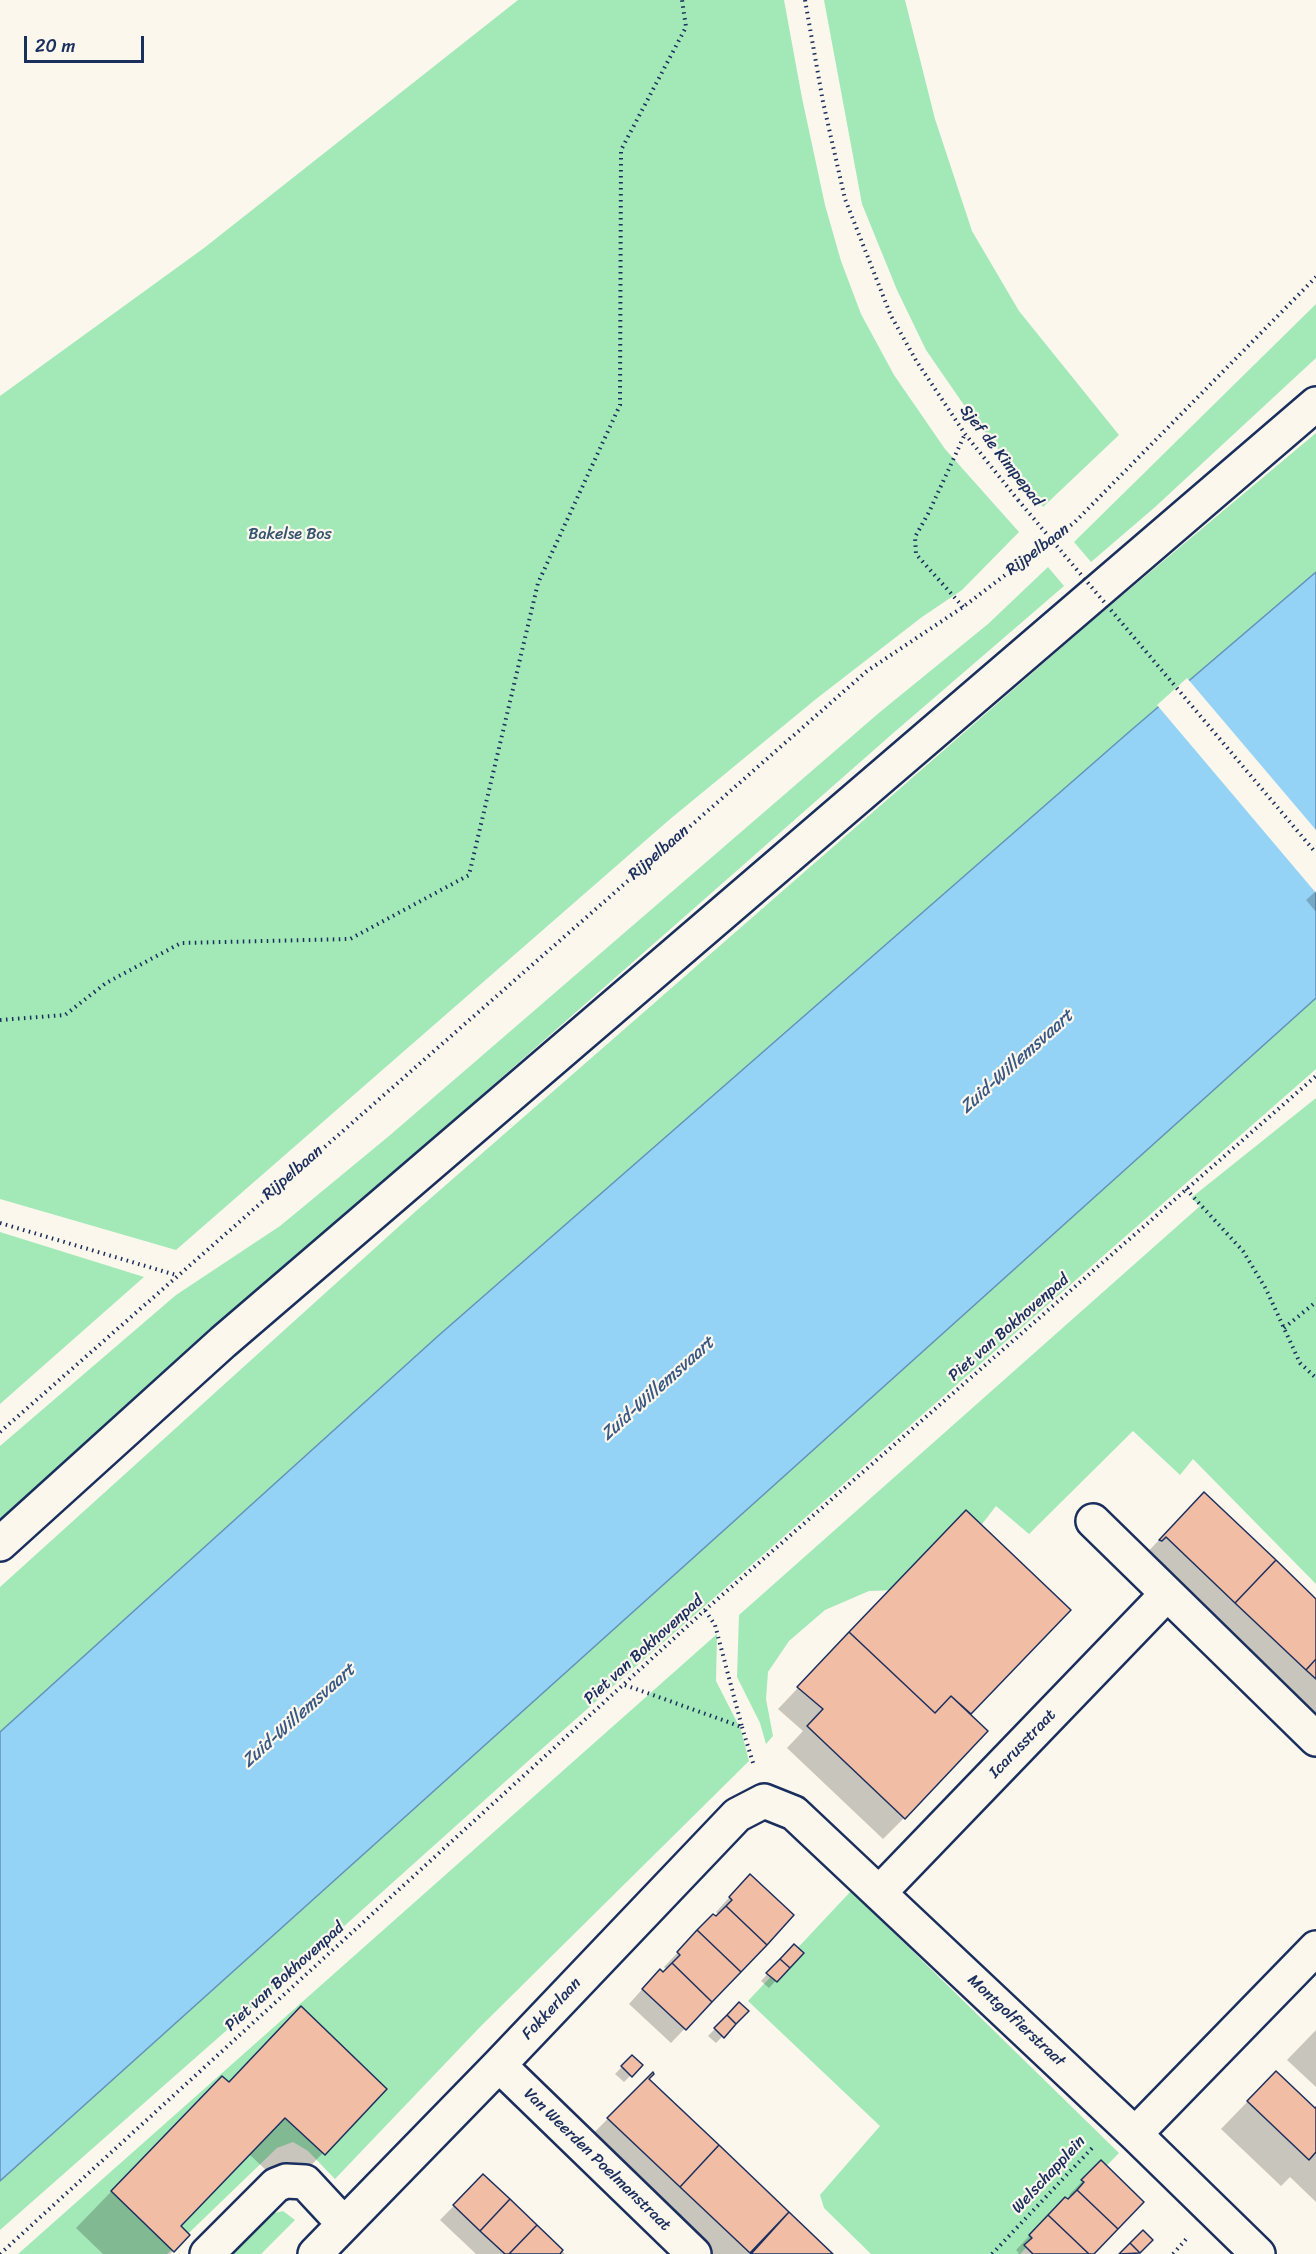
<!DOCTYPE html>
<style>
body{margin:0}
#map{position:relative;width:1316px;height:2254px;overflow:hidden;background:#fbf7ec;font-family:Sriracha,sans-serif}
canvas{display:block}
.scale{position:absolute;left:24px;top:36px;width:120px;height:27px;box-sizing:border-box;border:3px solid #1b2f5e;border-top:0;padding-left:8px;font-size:18px;line-height:21px;white-space:nowrap;color:#1b2f5e;-webkit-text-stroke:4px #fbf7ec;paint-order:stroke}
</style>
<div id="map">
<canvas width="1316" height="2254"></canvas>
<div class="scale">20 m</div>
</div>
<script>
const ctx = document.querySelector('canvas').getContext('2d');
ctx.lineJoin = 'round';
function fill(path, color) { ctx.fillStyle = color; ctx.fill(path, 'evenodd'); }
const toPath = rows => new Path2D(rows.map(r => 'M' + r).join(''));
function stroke(path, color, width, dash) { ctx.strokeStyle = color; ctx.lineWidth = width; ctx.lineCap = dash ? 'butt' : 'round'; ctx.setLineDash(dash || []); ctx.stroke(path); }
function write(font, color, halo, rows, align = 'center') {
  ctx.font = font + ' Sriracha,sans-serif'; ctx.lineWidth = 4.5; ctx.setLineDash([]); ctx.textBaseline = 'middle'; ctx.strokeStyle = halo; ctx.fillStyle = color; for (const [text, x, y, turn = 0] of rows) {
    ctx.save(); ctx.translate(x, y); ctx.rotate((+turn || 0) * Math.PI / 180); ctx.textAlign = isNaN(turn) ? turn : align; if (halo) ctx.strokeText(text, 0, 0); ctx.fillText(text, 0, 0); ctx.restore();
  }
}
fill(toPath([
 [518,0,784,0,802,98,825,205,841,261,861,314,894,375,945,449,1019,532,962,590,922,617,816,699,669,820,176,1250,0,1199,0,396,204,248],
 [824,0,905,0,935,119,972,231,1019,311,1119,435,1043,507,966,408,926,350,897,290,862,204],
 [1316,304,1316,358,1154,508,1091,562,1074,542],
 [1316,433,1316,572,1129,732,438,1336,0,1732,0,1587,416,1211,1093,620],
 [1048,567,1064,586,891,735,201,1342,0,1524,0,1446,176,1295,280,1226,389,1136,880,712,988,624],
 [1316,998,1316,1069,536,1754,303,1963,0,2230,0,2181],
 [1316,1098,1316,1584,1193,1459,1180,1475,1133,1431,1029,1534,996,1506,979,1528,898,1590,869,1591,825,1610,789,1641,768,1672,766,1699,773,1736,766,1744,760,1723,737,1677,739,1615,1200,1206,1191,1198],
 [0,1232,144,1277,0,1404],
 [717,1634,716,1681,741,1730,749,1761,480,2027,335,2179,308,2151,293,2142,277,2148,167,2254,18,2254],
 [851,1891,1119,2153,1020,2254,871,2254,824,2208,820,2195,880,2126,748,2001],
 [283,2211,295,2220,261,2254,224,2254,266,2215]
]), '#a2e9b7');
const water = toPath([
 [1316,572,1316,998,0,2181,0,1732,438,1336,1129,732,1316,572]
]);
fill(water, '#94d3f5');
stroke(water, '#6491b9', 1.5);
fill(toPath([
 [1187,678,1316,830,1316,893,1157,705]
]), '#fbf7ec');
fill(toPath([
 [1316,891,1316,912,1306,900],
 [1168,1531,1316,1601,1316,1750,1129,1572,1124,1576],
 [939,1539,1069,1610,968,1714,904,1818,883,1839,787,1748,803,1731,778,1709],
 [736,1890,792,1916,671,2043,629,2004,646,1985,667,1970,664,1967,699,1930,716,1918,719,1915,716,1912],
 [794,1946,801,1953,769,1988,761,1981],
 [739,2004,747,2011,716,2043,708,2036],
 [1316,2030,1316,2087,1287,2060],
 [264,2045,385,2089,287,2190,249,2154,179,2227,188,2235,170,2254,103,2254,76,2228,186,2114,228,2083],
 [632,2057,641,2065,624,2082,615,2074],
 [647,2079,831,2254,676,2254,572,2155],
 [1249,2100,1314,2110,1316,2108,1316,2202,1290,2177,1281,2186,1221,2129],
 [1101,2162,1092,2254,1017,2254,1019,2253,1016,2250,1051,2213,1067,2201,1071,2197,1069,2195],
 [483,2176,565,2254,476,2254,440,2220]
]), '#0003');
const building = toPath([
 [1204,1492,1276,1560,1235,1603,1166,1537,1162,1541,1159,1540,1204,1492],
 [966,1510,1071,1610,971,1714,951,1696,935,1713,849,1632,966,1510],
 [1276,1560,1316,1599,1316,1659,1306,1670,1235,1603,1276,1560],
 [849,1632,935,1713,951,1696,988,1731,905,1819,807,1726,823,1709,797,1687,849,1632],
 [1316,1659,1316,1679,1306,1670,1316,1659],
 [750,1874,794,1915,767,1945,726,1906,732,1900,729,1897,750,1874],
 [726,1906,767,1945,741,1972,697,1930,713,1914,716,1916,726,1906],
 [697,1930,741,1972,712,2002,672,1963,680,1955,677,1952,697,1930],
 [794,1944,804,1953,790,1968,780,1959,794,1944],
 [780,1959,790,1968,777,1982,766,1973,780,1959],
 [672,1963,712,2002,686,2030,642,1989,660,1969,663,1972,672,1963],
 [739,2002,749,2011,736,2024,727,2015,739,2002],
 [301,2006,387,2089,325,2155,285,2118,181,2226,190,2235,174,2252,111,2191,222,2076,229,2082,301,2006],
 [727,2015,736,2024,724,2038,714,2028,727,2015],
 [632,2055,643,2065,632,2077,621,2066,632,2055],
 [1276,2071,1315,2108,1316,2107,1316,2152,1309,2160,1247,2101,1276,2071],
 [653,2072,654,2074,649,2079,719,2145,680,2187,607,2118,653,2072],
 [719,2145,789,2212,750,2253,680,2187,719,2145],
 [1101,2160,1144,2202,1118,2229,1077,2190,1084,2182,1081,2180,1101,2160],
 [483,2174,510,2199,480,2231,453,2205,483,2174],
 [1077,2190,1118,2229,1094,2254,1089,2254,1048,2215,1065,2197,1068,2199,1077,2190],
 [510,2199,537,2225,509,2254,505,2254,480,2231,510,2199],
 [789,2212,833,2254,751,2254,789,2212],
 [1048,2215,1089,2254,1033,2254,1024,2245,1032,2238,1029,2235,1048,2215],
 [537,2225,563,2250,560,2254,509,2254,537,2225],
 [1143,2230,1153,2240,1140,2253,1130,2243,1143,2230],
 [1130,2243,1140,2253,1119,2254,1130,2243]
]);
fill(building, '#f2bda5');
stroke(building, '#1b2f5e', 1.5);
const street = toPath([
 [1093,1521,1316,1739],
 [879,1893,1167,1594],
 [499,2065,694,2254],
 [1135,2134,1316,1948],
 [207,2254,276,2185,286,2181,305,2182,344,2224],
 [315,2254,499,2065,737,1815,764,1801,794,1813,1135,2134,1258,2254]
]);
const secondary = toPath([
 [0,1544,223,1342,1316,404]
]);
stroke(street, '#1b2f5e', 38);
stroke(secondary, '#1b2f5e', 38);
stroke(toPath([
 [805,0,823,102,845,199,891,316,917,362,965,434,1018,500],
 [963,607,916,554,915,537,929,512,965,434],
 [0,1020,65,1015,106,983,181,943,350,939,469,875,538,583,620,405,621,150,686,27,682,0],
 [1186,1189,1243,1251,1266,1289,1300,1363,1316,1378],
 [0,1223,176,1275],
 [1284,1328,1316,1302],
 [0,1432,867,671,963,607,1075,522,1316,277],
 [625,1685,742,1727,715,1625,705,1610],
 [742,1727,754,1766],
 [0,2254,705,1610,1316,1076],
 [992,2254,1094,2146],
 [1173,2254,1188,2237]
]), '#1b2f5e', 4, [1.5, 4.5]);
stroke(street, '#fbf7ec', 33);
stroke(secondary, '#fbf7ec', 33);
stroke(toPath([
 [1018,500,1316,853]
]), '#1b2f5e', 4, [1.5, 4.5]);
write('16px', '#1b2f5e', '#fbf7ec', [
 ["Sjef de Kimpepad",1001,456,52],
 ["Rijpelbaan",1038,550,-37],
 ["Rijpelbaan",659,853,-41],
 ["Rijpelbaan",293,1173,-41],
 ["Piet van Bokhovenpad",1009,1328,-41],
 ["Piet van Bokhovenpad",644,1650,-42],
 ["Icarusstraat",1023,1744,-46],
 ["Piet van Bokhovenpad",285,1977,-42],
 ["Fokkerlaan",552,2009,-47],
 ["Montgolfierstraat",1016,2021,43],
 ["Van Weerden Poelmanstraat",597,2160,44],
 ["Welschapplein",1049,2175,-47]
]);
write('16px', '#365470', '#fbf7ec', [
 ["Bakelse Bos",290,535]
]);
write('italic 18px', '#395884', '#fbf7ec', [
 ["Zuid-Willemsvaart",1017,1062,-42],
 ["Zuid-Willemsvaart",658,1389,-42],
 ["Zuid-Willemsvaart",299,1716,-42]
]);
</script>
